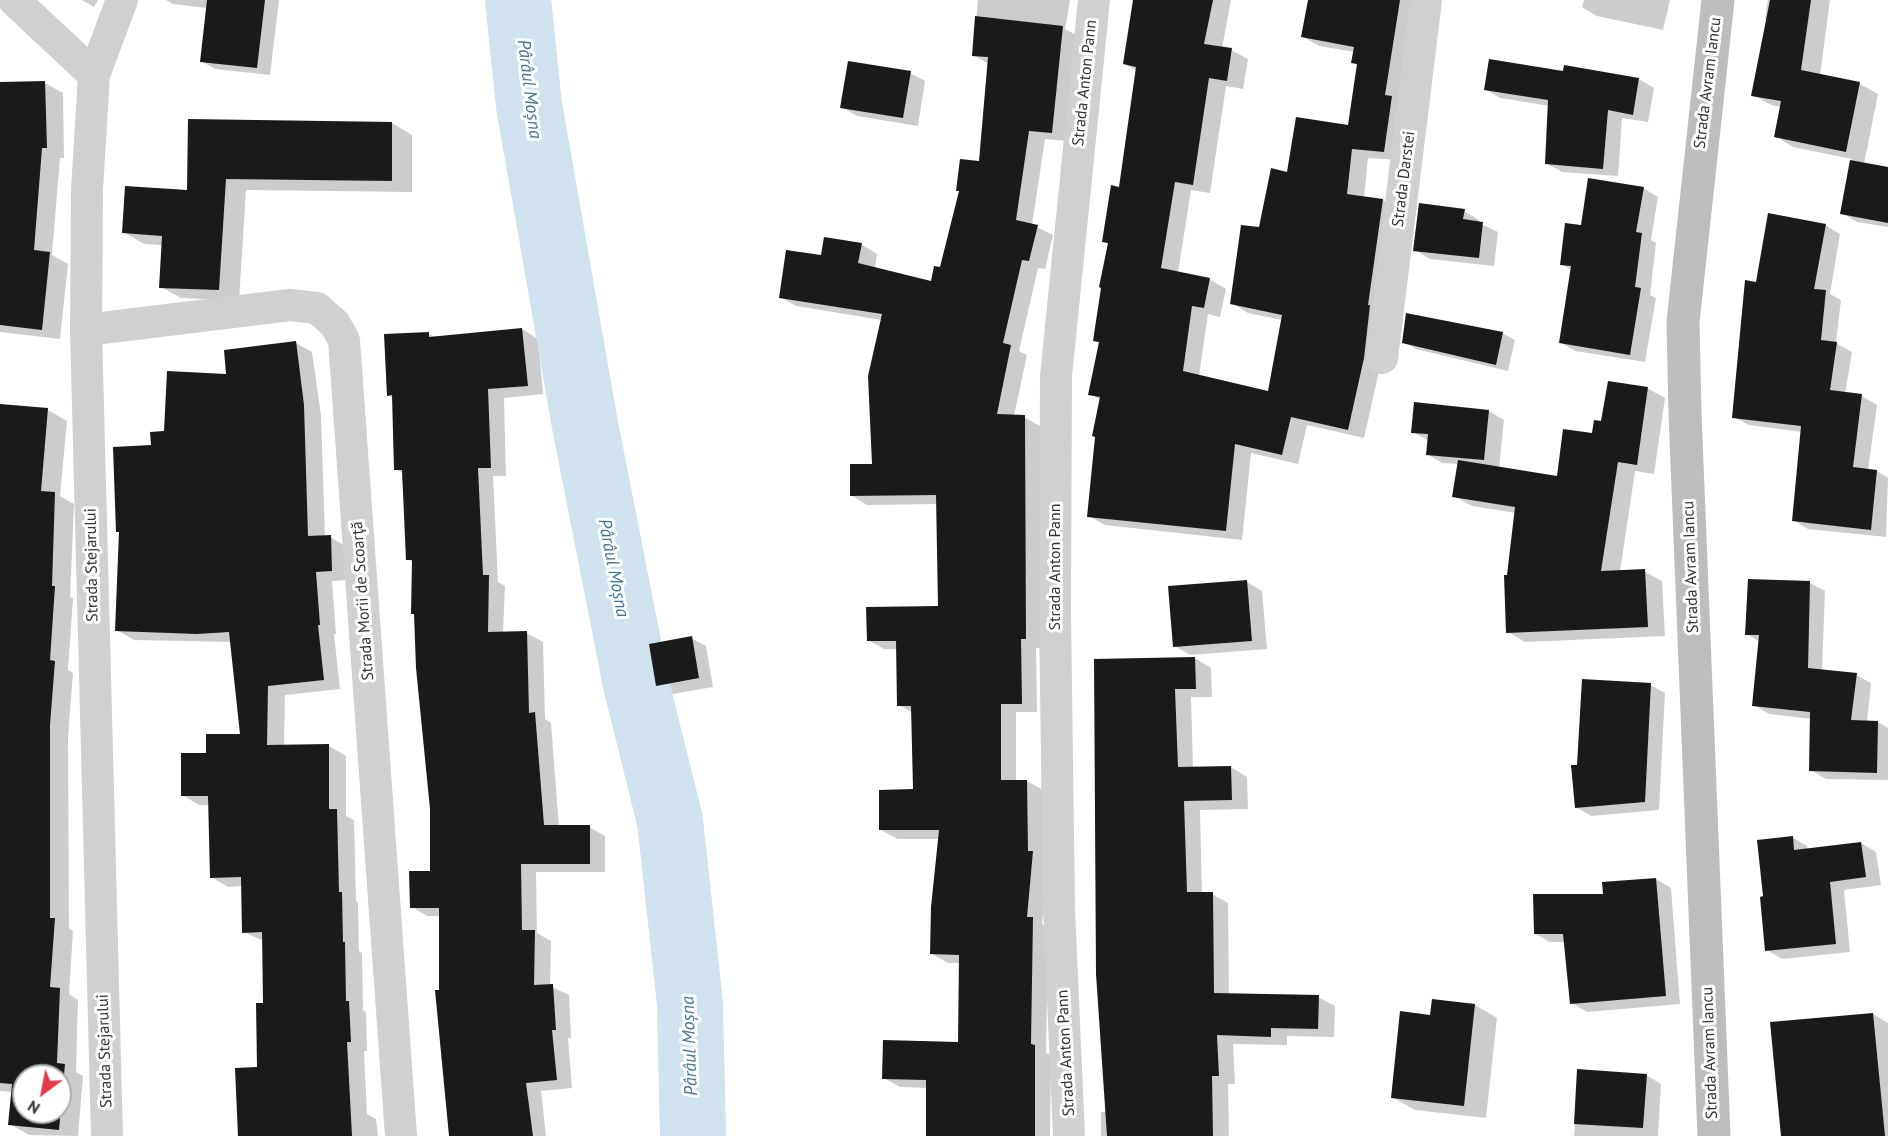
<!DOCTYPE html>
<meta charset="utf-8">
<style>
body{margin:0}
#map{position:relative;width:1888px;height:1136px;overflow:hidden;background:#fff;font-family:"PT Sans",sans-serif}
canvas{display:block}
.north{position:absolute;left:12px;top:1064px;width:60px;height:60px;box-sizing:border-box;background:#fff;border:2px solid #adadad;border-radius:50%;rotate:212deg;font-size:16px;font-weight:700;line-height:24px;text-align:center;color:#333}
.north::after{content:'';display:block;margin:auto;width:21px;height:27px;background:#e63946;clip-path:polygon(50% 0,100% 100%,50% 72%,0 100%)}
</style>
<div id="map">
<canvas width="1888" height="1136"></canvas>
<div class="north">N</div>
</div>
<script>
const ctx = document.querySelector('canvas').getContext('2d');
ctx.lineJoin = 'round';
function fill(path, color) { ctx.fillStyle = color; ctx.fill(path, 'evenodd'); }
const toPath = rows => new Path2D(rows.map(r => 'M' + r).join(''));
function stroke(path, color, width, dash) { ctx.strokeStyle = color; ctx.lineWidth = width; ctx.lineCap = dash ? 'butt' : 'round'; ctx.setLineDash(dash || []); ctx.stroke(path); }
function write(font, color, halo, rows, align = 'center') {
  ctx.font = font + ' "PT Sans",sans-serif'; ctx.lineWidth = 6; ctx.setLineDash([]); ctx.textBaseline = 'middle'; ctx.strokeStyle = halo; ctx.fillStyle = color; for (const [text, x, y, turn = 0] of rows) {
    ctx.save(); ctx.translate(x, y); ctx.rotate((+turn || 0) * Math.PI / 180); ctx.textAlign = isNaN(turn) ? turn : align; if (halo) ctx.strokeText(text, 0, 0); ctx.fillText(text, 0, 0); ctx.restore();
  }
}
fill(toPath([
 [82,0,98,0,94,7],
 [166,0,279,0,270,75,215,69,201,61,207,8,173,4],
 [978,0,1070,0,1065,29,1078,36,1068,141,1045,139,1032,225,1053,235,1045,269,1038,268,1019,351,1027,355,1014,416,1024,417,1040,426,1042,648,1036,648,1037,712,1016,712,1016,781,1027,781,1043,790,1049,862,1042,924,1048,928,1046,1053,1051,1055,1050,1136,928,1136,928,1088,900,1087,884,1078,959,1044,961,963,948,963,932,954,939,839,897,839,881,830,914,791,913,713,899,705,898,649,884,649,868,640,939,607,938,504,867,505,851,495,874,466,882,320,796,306,780,297,822,257,861,244,877,254,875,269,932,282,941,269,981,163,989,64,973,55],
 [1134,0,1231,0,1222,48,1231,50,1248,59,1243,89,1226,86,1210,193,1191,190,1178,273,1209,279,1226,289,1220,317,1208,314,1199,376,1269,392,1282,320,1248,313,1232,303,1260,229,1288,174,1350,127,1359,65,1353,62,1355,52,1319,46,1302,36,1309,0,1418,0,1400,160,1368,158,1364,198,1383,200,1399,210,1380,367,1364,438,1307,425,1298,464,1251,453,1242,540,1105,525,1089,516,1101,400,1090,394,1100,343,1095,340,1109,244,1104,241,1120,188,1137,71,1125,64],
 [1584,0,1670,0,1663,30,1597,16,1582,7],
 [1768,0,1830,0,1820,76,1860,84,1878,94,1864,164,1888,169,1888,227,1857,222,1842,213,1852,159,1793,147,1775,136,1781,107,1771,105,1753,95,1768,21,1765,19],
 [1565,67,1639,79,1654,88,1648,122,1622,118,1618,176,1562,172,1546,163,1550,106,1500,98,1485,89,1564,72],
 [910,73,925,81,918,126,857,116,842,107],
 [45,83,63,93,64,158,60,158,52,255,68,264,60,339,0,332,0,84],
 [189,120,392,123,412,135,412,192,246,190,239,301,181,298,161,287,163,245,144,244,124,232,188,192],
 [1643,188,1658,197,1651,240,1656,243,1650,295,1656,298,1645,362,1575,351,1560,342,1572,270,1561,264,1582,226],
 [1464,211,1479,220,1479,223,1498,232,1494,266,1430,259,1415,250],
 [1825,225,1840,234,1830,294,1841,300,1836,343,1852,352,1845,394,1862,396,1877,405,1868,470,1877,471,1888,478,1886,537,1808,529,1793,520,1802,432,1749,425,1734,417,1757,283],
 [522,329,538,339,543,394,504,398,506,476,493,476,498,582,505,586,503,633,527,633,543,642,545,719,551,723,559,827,589,827,605,836,605,872,536,872,537,933,551,941,550,986,569,995,571,1038,568,1038,572,1088,541,1091,546,1136,451,1136,440,992,440,916,427,916,412,907,432,872,431,809,414,563,408,559,402,473,395,469,393,398,388,395,429,334,435,337],
 [1502,333,1515,340,1508,371,1416,349,1404,342],
 [296,343,312,352,321,415,325,537,330,537,347,547,348,580,332,581,336,634,334,634,340,689,285,695,284,746,329,746,346,756,346,816,354,820,356,901,358,903,359,951,362,953,363,1010,366,1012,367,1051,364,1051,367,1114,376,1119,378,1136,240,1136,259,1068,265,1005,264,941,244,932,243,886,228,887,211,877,210,805,199,805,182,795,208,755,242,735,231,642,134,640,117,630,153,447,228,375],
 [1647,388,1665,398,1654,474,1635,471,1620,572,1644,571,1662,581,1665,636,1525,642,1508,632,1508,577,1516,513,1472,506,1454,496,1459,464,1442,463,1427,454,1429,441,1413,432,1489,411,1504,420,1499,468,1558,477,1602,423],
 [0,406,48,410,67,421,60,496,74,504,70,597,73,598,68,670,73,673,68,737,69,928,73,931,69,994,78,1000,76,1072,83,1076,78,1136,29,1135,10,1124,13,1092,0,1091],
 [24,1076,60,1076,60,1112,24,1112],
 [1247,582,1262,591,1267,649,1190,655,1175,646],
 [1810,583,1825,591,1822,671,1856,675,1871,683,1867,722,1878,722,1888,728,1888,780,1826,779,1811,770,1812,719,1769,714,1754,705,1760,642,1747,634],
 [691,638,706,646,713,687,673,694,658,685],
 [1195,658,1211,668,1212,697,1191,697,1193,768,1231,767,1247,777,1248,809,1200,810,1202,894,1212,894,1228,903,1229,995,1318,997,1335,1006,1334,1037,1287,1036,1287,1045,1233,1044,1235,1084,1228,1084,1229,1136,1101,1136,1101,1112,1108,1112,1099,974,1095,826,1097,826,1095,660],
 [1650,685,1665,693,1659,810,1591,816,1576,807,1579,766],
 [1792,837,1807,846,1808,850,1861,843,1876,852,1881,885,1844,890,1850,952,1782,959,1767,950,1765,898],
 [1656,879,1671,888,1680,1004,1587,1012,1572,1003,1566,942,1550,942,1535,934,1605,895],
 [1434,1001,1475,1005,1497,1018,1486,1118,1415,1110,1392,1097,1432,1017],
 [1873,1014,1888,1023,1888,1136,1782,1136],
 [1579,1071,1646,1075,1661,1084,1658,1136,1574,1136]
]), '#0003');
stroke(toPath([
 [518,0,529,105,585,425,636,684,670,821,690,1004,693,1136]
]), '#cfe2ee', 66);
fill(toPath([
 [207,0,265,0,257,68,200,62],
 [1133,0,1213,0,1204,44,1232,48,1227,81,1209,78,1193,185,1175,182,1161,268,1210,278,1204,308,1192,306,1183,371,1268,391,1282,315,1230,304,1241,225,1259,227,1271,168,1287,172,1296,117,1348,125,1357,64,1351,63,1354,47,1301,37,1308,0,1400,0,1385,95,1392,96,1384,152,1352,149,1347,194,1383,199,1368,305,1370,305,1364,358,1348,430,1291,417,1282,455,1235,444,1226,531,1087,517,1095,437,1092,436,1100,397,1088,395,1099,342,1093,341,1101,288,1099,287,1108,243,1102,242,1111,185,1119,187,1136,67,1123,64],
 [1770,0,1811,0,1801,70,1860,82,1846,152,1774,137,1781,101,1751,96],
 [975,16,1063,26,1052,133,1029,131,1016,220,1038,225,1029,261,1022,260,1003,343,1011,345,997,414,1025,415,1026,639,1021,639,1022,704,1001,704,1001,780,1027,780,1028,851,1033,851,1027,917,1033,917,1031,1044,1035,1045,1035,1136,926,1136,926,1080,882,1079,883,1040,958,1042,959,955,930,954,931,907,939,830,879,830,879,790,913,789,911,706,897,706,896,641,867,641,866,607,938,606,936,495,850,496,850,464,872,464,868,376,882,314,779,298,786,250,821,255,824,237,862,243,858,263,931,281,934,266,940,267,959,191,956,191,960,159,979,161,988,57,972,56],
 [1489,59,1563,71,1564,65,1639,78,1633,115,1608,110,1603,169,1545,164,1548,100,1484,90],
 [848,61,911,71,903,118,840,108],
 [45,81,47,148,42,148,34,250,50,252,42,330,0,325,0,82],
 [188,119,392,122,392,181,226,179,219,290,159,288,162,236,122,233,125,186,187,190],
 [1850,160,1888,167,1888,223,1840,214],
 [1588,178,1644,187,1636,232,1642,233,1635,287,1641,288,1630,355,1559,343,1571,266,1560,265,1565,223,1581,225],
 [1419,203,1465,209,1463,219,1483,222,1479,258,1413,251],
 [1768,213,1826,224,1814,289,1826,290,1821,340,1837,342,1830,390,1862,394,1853,467,1877,470,1871,530,1792,521,1801,426,1732,418,1745,280,1756,282],
 [1406,313,1503,332,1496,365,1402,343],
 [522,328,528,386,488,389,491,468,478,468,483,575,489,575,488,632,527,631,529,713,535,712,544,825,590,825,590,864,521,864,522,930,535,930,534,985,553,984,556,1030,552,1030,557,1080,526,1083,533,1136,449,1136,435,990,439,990,439,908,410,908,409,871,430,871,430,809,416,668,414,614,411,614,412,560,406,560,402,470,394,470,392,395,387,396,384,334,429,332,429,337],
 [296,341,304,405,308,536,331,535,332,571,316,572,320,625,318,625,324,680,268,686,267,745,329,744,329,809,337,809,339,892,342,892,343,942,345,942,346,1001,349,1001,351,1042,347,1042,352,1136,238,1136,235,1068,257,1067,256,1003,263,1003,262,932,242,933,241,877,210,878,208,796,181,796,181,753,206,753,206,734,240,734,229,632,197,634,115,631,119,532,116,532,113,447,151,445,150,432,164,431,167,371,226,374,224,350],
 [1608,381,1648,387,1637,465,1618,462,1601,571,1645,569,1648,627,1506,633,1504,575,1507,575,1515,507,1452,497,1458,460,1557,476,1563,429,1592,433,1594,420,1601,421],
 [1414,402,1489,410,1484,460,1426,455,1428,434,1411,433],
 [0,404,48,408,41,491,55,492,52,586,55,586,50,660,55,661,50,725,50,918,55,918,50,987,60,988,57,1063,65,1064,59,1130,8,1125,12,1084,0,1083],
 [24,1076,60,1076,60,1112,24,1112],
 [1748,579,1810,581,1808,668,1857,673,1851,720,1878,721,1877,773,1809,771,1810,712,1752,706,1759,635,1745,635],
 [1247,580,1252,641,1173,647,1168,586],
 [692,636,699,678,656,686,649,644],
 [1195,657,1196,689,1175,689,1178,767,1231,766,1232,800,1184,801,1187,892,1213,892,1214,993,1319,995,1318,1029,1271,1028,1271,1037,1217,1035,1219,1076,1212,1076,1213,1136,1107,1136,1096,974,1094,659],
 [1582,679,1651,683,1645,802,1575,808,1571,765,1577,765],
 [1793,836,1794,850,1861,842,1866,877,1830,882,1836,944,1765,951,1760,897,1763,896,1757,840],
 [1656,878,1666,996,1570,1004,1563,934,1534,934,1533,894,1603,894,1602,882],
 [1432,999,1475,1004,1464,1106,1391,1098,1400,1011,1430,1015],
 [1873,1013,1885,1136,1781,1136,1770,1022],
 [1577,1069,1647,1074,1643,1128,1574,1124]
]), '#1a1a1a');
stroke(toPath([
 [14,0,94,75],
 [86,330,290,305,317,308,335,324,344,340,401,1136],
 [1382,358,1426,0],
 [107,1136,86,330,87,190,94,75,122,0],
 [1069,1136,1059,909,1055,611,1056,376,1094,0]
]), '#d0d0d0', 32);
stroke(toPath([
 [1714,1136,1685,413,1683,322,1718,0]
]), '#bdbdbd', 33);
write('16px', '#333', '#fff', [
 ["Strada Anton Pann",1085,83,-84],
 ["Strada Avram Iancu",1708,83,-83],
 ["Strada Darstei",1404,179,-83],
 ["Strada Stejarului",92,565,-91],
 ["Strada Anton Pann",1055,567,-90],
 ["Strada Avram Iancu",1691,567,-92],
 ["Strada Morii de Scoarţă",363,601,-94],
 ["Strada Stejarului",105,1051,-92],
 ["Strada Anton Pann",1066,1053,-93],
 ["Strada Avram Iancu",1710,1053,-92]
]);
write('italic 18px', '#3f7597', '#fff', [
 ["Pârâul Moșna",529,89,83],
 ["Pârâul Moșna",613,568,79],
 ["Pârâul Moșna",690,1046,-92]
]);
</script>
